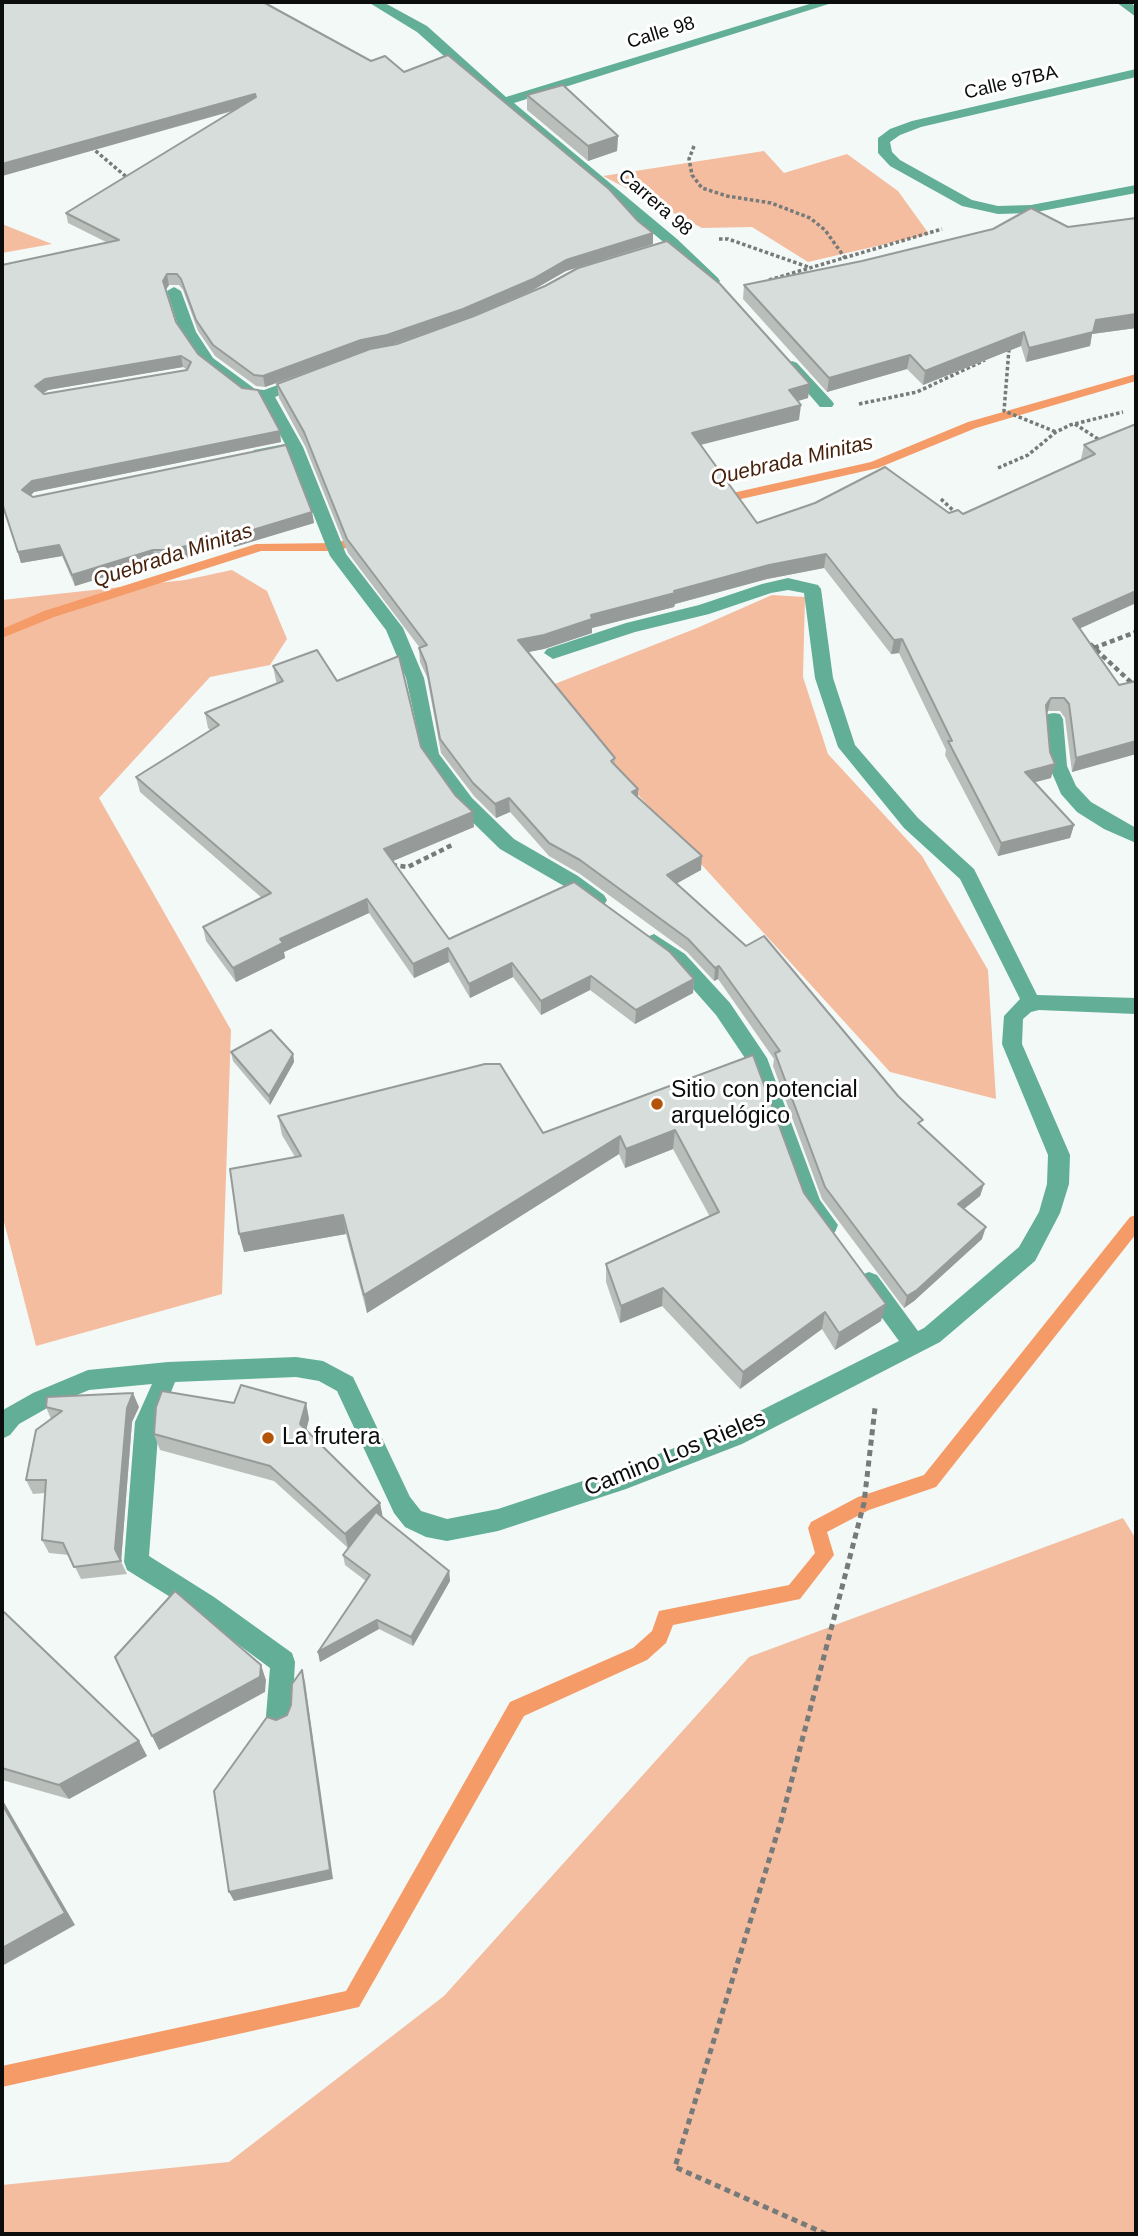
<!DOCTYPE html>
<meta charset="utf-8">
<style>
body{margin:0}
#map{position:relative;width:1138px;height:2236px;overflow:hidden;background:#f3f9f7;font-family:Helvetica,sans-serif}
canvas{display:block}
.frame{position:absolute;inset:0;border:4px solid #0b0d0d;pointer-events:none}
</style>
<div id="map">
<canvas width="1138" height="2236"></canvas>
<div class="frame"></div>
</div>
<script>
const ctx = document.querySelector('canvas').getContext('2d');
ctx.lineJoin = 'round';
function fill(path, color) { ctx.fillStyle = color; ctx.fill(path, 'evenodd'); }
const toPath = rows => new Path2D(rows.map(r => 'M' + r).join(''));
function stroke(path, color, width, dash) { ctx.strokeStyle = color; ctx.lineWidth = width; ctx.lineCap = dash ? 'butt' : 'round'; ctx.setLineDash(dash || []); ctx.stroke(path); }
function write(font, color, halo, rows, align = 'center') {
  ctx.font = font + ' Helvetica,sans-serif'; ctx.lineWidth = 6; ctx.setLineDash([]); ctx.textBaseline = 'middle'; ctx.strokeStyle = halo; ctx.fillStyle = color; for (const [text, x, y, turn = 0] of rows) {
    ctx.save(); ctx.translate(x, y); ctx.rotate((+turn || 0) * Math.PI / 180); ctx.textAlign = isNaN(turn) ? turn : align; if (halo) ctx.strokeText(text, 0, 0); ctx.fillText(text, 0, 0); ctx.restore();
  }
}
fill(toPath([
 [764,151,784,173,847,154,898,191,929,234,808,262,752,227,702,228,603,176],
 [2,224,52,244,2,253],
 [232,570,267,591,287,639,270,665,210,677,99,798,231,1030,222,1294,36,1346,2,1214,2,600,185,580],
 [772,595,805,597,803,677,828,754,922,856,988,970,996,1099,890,1072,542,689,697,628],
 [1123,1518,1136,1539,1136,2234,2,2234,2,2185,229,2162,444,1996,749,1657]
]), '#f4bda0');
fill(toPath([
 [1136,374,1136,381,976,428,878,468,719,504,713,500,719,496,871,462,968,422,1136,374],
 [366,535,370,536,370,542,334,551,261,551,54,617,2,638,2,629,44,611,256,544,334,543,366,535],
 [1136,1215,1136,1234,936,1487,869,1510,827,1532,834,1555,800,1599,673,1625,666,1643,647,1660,524,1716,359,2007,2,2087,2,2066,346,1991,510,1702,633,1648,652,1631,659,1611,789,1585,815,1553,808,1528,811,1522,858,1497,924,1475,1130,1217,1136,1215]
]), '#f59b68');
stroke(toPath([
 [694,146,689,159,692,175,702,188,727,196,771,203,810,218,825,230,845,258],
 [91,147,130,180],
 [719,239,728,239,811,268],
 [769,280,942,229],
 [1009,349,1004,411,1056,432],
 [859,404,917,392,985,360],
 [1075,424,1101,441],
 [998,468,1028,455,1056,432,1070,425,1123,412],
 [941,499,958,515]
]), '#767a79', 3.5, [3.5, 2.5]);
stroke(toPath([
 [1090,644,1136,687],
 [1094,648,1136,632],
 [392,865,408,867,452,845]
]), '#767a79', 4.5, [5, 3.5]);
stroke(toPath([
 [826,2234,675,2167,781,1821,864,1503,875,1408]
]), '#767a79', 5, [6, 4.5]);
fill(toPath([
 [368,2,383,2,427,26,506,97,816,2,835,2,514,103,677,239,718,278,720,281,718,284,713,285,708,284,667,245,499,105,417,32,368,2],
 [1116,2,1130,2,1136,7,1136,17,1116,2],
 [1136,69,1136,77,921,127,900,135,890,142,892,152,900,160,972,200,998,206,1031,205,1136,185,1136,193,1031,213,998,214,962,206,890,166,878,153,878,138,890,129,912,121,1136,69],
 [174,287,181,291,196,332,213,358,255,389,264,390,297,378,309,378,311,381,309,384,275,397,303,447,346,554,403,628,424,678,439,754,472,798,514,839,578,876,604,895,607,900,604,905,597,907,590,905,564,886,500,849,458,808,424,760,406,678,386,630,330,556,289,453,260,459,252,454,254,450,285,444,261,399,245,397,202,364,180,332,167,291,174,287],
 [792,361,797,363,832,401,834,404,832,407,820,407,787,369,784,366,792,361],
 [788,578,818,585,821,589,833,678,855,745,918,818,974,869,1037,995,1136,998,1136,1014,1039,1010,1031,1012,1023,1019,1022,1044,1070,1155,1069,1184,1060,1213,1035,1261,940,1342,742,1444,626,1489,498,1531,447,1541,426,1537,405,1527,394,1513,337,1391,319,1381,296,1377,175,1382,159,1422,149,1556,214,1597,292,1653,295,1662,292,1716,288,1725,279,1729,270,1725,266,1716,270,1668,196,1613,127,1570,124,1562,135,1422,152,1384,89,1390,49,1407,19,1424,10,1435,2,1439,3,1410,33,1393,88,1370,168,1362,296,1357,323,1361,353,1377,410,1497,421,1511,447,1519,498,1509,625,1467,726,1428,899,1341,861,1289,858,1282,861,1275,869,1272,877,1275,918,1331,924,1328,1019,1247,1039,1212,1047,1184,1048,1155,1002,1044,1004,1016,1020,999,960,879,904,828,838,747,815,678,804,593,788,590,771,593,709,614,635,632,553,659,544,653,547,649,626,623,699,605,762,584,788,578],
 [1054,713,1060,714,1063,719,1067,766,1076,786,1091,802,1136,828,1136,843,1104,829,1077,812,1061,794,1049,766,1045,719,1048,714,1054,713],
 [654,934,685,954,730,1003,767,1058,820,1200,838,1225,835,1232,827,1234,819,1232,803,1210,751,1067,716,1015,671,964,647,947,644,942,647,937,654,934]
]), '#62ae97');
fill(toPath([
 [2,2,371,61,404,72,638,221,653,233,653,244,566,271,533,290,463,320,392,345,808,398,797,401,799,420,701,445,757,523,949,513,963,514,1082,460,1081,459,1084,445,1136,424,1136,603,1080,628,1119,685,1136,681,1136,754,1072,772,1065,718,1060,711,1048,711,1047,713,1051,778,1034,782,1074,825,1070,838,998,856,945,755,946,750,899,653,891,654,824,568,767,579,675,604,674,607,592,628,592,633,544,649,528,652,615,758,615,765,638,798,701,870,676,883,921,1127,984,1184,980,1196,964,1209,982,1239,914,1301,904,1308,822,1199,773,1066,774,1059,718,979,714,981,687,952,580,874,549,856,510,812,496,818,474,796,441,753,427,677,420,662,419,648,420,648,348,553,305,446,279,398,277,384,367,351,265,387,256,386,215,356,198,331,183,290,179,285,169,285,166,290,176,322,198,354,281,442,34,492,31,495,33,497,312,512,314,523,234,547,233,544,175,561,156,561,75,586,62,556,21,563,2,505,2,265,106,242,68,223,66,213,233,111,2,176],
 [183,367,187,370,44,394,43,393,48,390],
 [527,95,618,136,617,151,588,161,527,110],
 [1136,218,1136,328,1092,334,1090,346,1026,362,1021,346,923,385,907,369,827,392,743,299,744,285,1068,227],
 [273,666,337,681,421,747,474,827,392,861,449,939,694,979,693,993,635,1024,590,990,541,1015,513,977,470,998,449,962,414,978,369,913,284,952,285,958,236,982,206,941,203,927,262,898,140,792,136,777,210,730,208,728,205,713,277,683,276,681],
 [231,1052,293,1054,294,1062,270,1105,233,1061],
 [753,1055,804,1193,881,1321,835,1350,822,1329,740,1389,662,1306,620,1323,606,1282,606,1264,710,1217,673,1149,625,1168,619,1154,367,1313,346,1234,244,1252,295,1157,282,1135,278,1116,543,1133],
 [306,1403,309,1419,306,1430,380,1503,382,1517,449,1571,450,1581,413,1646,379,1629,320,1662,318,1652,366,1581,345,1565,343,1555,348,1548,274,1481,160,1450,154,1434],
 [46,1407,139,1407,132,1422,121,1562,127,1574,81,1579,69,1555,49,1553,42,1540,45,1493,33,1494,26,1480,51,1419],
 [2,1612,139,1741,147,1756,69,1799,2,1780]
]), '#b9bebb');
fill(toPath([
 [255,94,256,104,2,176,2,164],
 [618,136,617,151,588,161,588,146],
 [653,233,653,244,566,271,533,290,463,320,388,346,362,352,265,387,263,376,566,260],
 [167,274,169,285,164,292,163,281],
 [1136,314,1136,328,1092,334,1090,346,1026,362,1029,348,1096,320],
 [1024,332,1021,346,923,385,925,371],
 [910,355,907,369,827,392,829,378],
 [181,356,183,367,48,390,38,397,35,386,45,379],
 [810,384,808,398,788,404,789,390],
 [801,405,799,420,691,447,692,433],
 [280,431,281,442,34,492,25,501,22,490,32,481],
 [312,512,314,523,234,547,233,536],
 [231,533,233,544,175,561,172,550],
 [59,545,62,556,21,563,18,552],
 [153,550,156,561,75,586,72,575],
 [826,554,824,568,767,579,675,604,674,607,592,628,592,633,544,649,518,654,518,640,591,615,674,591,769,565],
 [1136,591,1136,603,1070,633,1073,619],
 [902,639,899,653,891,654,894,640],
 [1051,698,1048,711,1042,719,1046,705],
 [1136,741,1136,754,1072,772,1076,758],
 [1055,764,1051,778,1021,786,1025,772],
 [638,789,638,803,632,792],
 [509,798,510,812,496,818,495,804],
 [473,812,474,827,386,864,384,849],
 [1074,825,1070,838,998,856,1001,843],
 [702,856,701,870,667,889,667,875],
 [367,899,369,913,284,952,285,958,236,982,233,968,280,939],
 [448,948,449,962,414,978,413,964],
 [512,963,513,977,470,998,469,984],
 [719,966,718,979,714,981,715,968],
 [591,976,590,990,541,1015,541,1001],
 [694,979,693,993,635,1024,636,1010],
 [293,1054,294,1062,270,1105,269,1096],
 [675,1130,673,1149,625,1168,626,1149],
 [620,1136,619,1154,367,1313,364,1295],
 [984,1184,980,1196,955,1216,958,1204],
 [343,1215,346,1234,244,1252,239,1234],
 [986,1227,982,1239,914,1301,904,1308,907,1296],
 [663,1288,662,1306,620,1323,621,1306],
 [886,1304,881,1321,835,1350,839,1333],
 [825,1312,822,1329,740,1389,743,1372],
 [133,1393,139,1407,132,1422,121,1562,127,1574,115,1549,127,1408],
 [306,1403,309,1419,304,1439,300,1424],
 [380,1503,383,1518,348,1548,345,1534],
 [449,1571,450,1581,413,1646,411,1637],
 [377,1620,379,1629,320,1662,318,1652],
 [261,1665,266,1680,265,1692,159,1750,152,1736],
 [302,1670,305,1682,333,1879,234,1901,229,1892],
 [139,1741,147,1756,69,1799,59,1785],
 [2,1799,75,1925,2,1966]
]), '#969b99');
const building = toPath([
 [2,2,263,2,371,61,385,56,404,72,448,55,609,189,638,221,653,233,566,260,533,279,463,309,387,335,361,340,263,376,254,375,213,345,196,320,181,279,177,274,167,274,163,281,176,322,198,354,242,388,258,390,280,431,32,481,22,490,33,497,286,445,312,512,233,536,231,533,172,550,153,550,72,575,59,545,18,552,2,503,2,265,119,240,66,213,256,97,255,94,2,164,2,2],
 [181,356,191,362,187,370,44,394,35,386,45,379,181,356],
 [563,85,618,136,588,146,527,95,563,85],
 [1031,208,1068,227,1136,218,1136,314,1096,320,1093,332,1029,348,1024,332,925,371,910,355,829,378,744,285,862,261,993,229,1031,208],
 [667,241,720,284,810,384,789,390,801,405,692,433,757,523,815,503,885,467,949,513,958,510,963,514,1095,454,1084,445,1136,424,1136,591,1073,619,1119,685,1136,681,1136,741,1076,758,1069,704,1064,698,1051,698,1046,705,1050,752,1055,764,1025,772,1074,825,1001,843,948,741,952,741,902,639,894,640,826,554,769,565,674,591,675,593,591,615,592,619,544,635,518,640,615,758,611,761,638,789,632,792,702,856,667,875,746,946,764,936,898,1096,923,1120,918,1123,984,1184,958,1204,986,1227,917,1290,907,1296,825,1187,775,1053,780,1051,719,966,715,968,688,939,580,860,549,843,509,798,495,804,473,783,440,739,426,664,419,648,427,645,347,539,304,432,277,384,370,349,397,344,474,316,545,286,578,268,667,241],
 [317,650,337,681,399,656,421,747,455,795,473,812,384,849,449,939,574,882,670,952,694,979,636,1010,591,976,541,1001,512,963,469,984,448,948,413,964,367,899,280,939,283,943,233,968,203,927,271,893,136,777,219,725,205,713,283,681,273,666,317,650],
 [271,1030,293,1054,269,1096,231,1052,271,1030],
 [753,1055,804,1193,886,1304,839,1333,825,1312,743,1372,663,1288,621,1306,606,1264,719,1212,675,1130,626,1149,620,1136,364,1295,343,1215,239,1234,230,1169,301,1156,278,1116,485,1064,500,1064,543,1133,753,1055],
 [241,1385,306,1403,300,1424,380,1503,345,1534,270,1466,154,1434,156,1407,162,1391,234,1403,241,1385],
 [133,1393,127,1408,115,1549,121,1561,74,1567,63,1543,42,1540,46,1480,26,1480,36,1430,62,1411,46,1407,47,1397,133,1393],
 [376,1512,449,1571,411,1637,377,1620,318,1652,370,1575,343,1555,376,1512],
 [175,1591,261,1665,260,1677,152,1736,115,1657,175,1591],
 [2,1612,4,1612,139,1741,59,1785,2,1768,2,1612],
 [302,1670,330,1870,229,1892,214,1791,267,1717,276,1720,287,1715,291,1705,292,1684,302,1670],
 [2,1804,65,1913,2,1948,2,1804]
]);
fill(building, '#d7ddda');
stroke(building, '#969b99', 2);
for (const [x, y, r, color] of [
 [657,1104,7,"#b3540a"],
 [268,1438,7,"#b3540a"]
]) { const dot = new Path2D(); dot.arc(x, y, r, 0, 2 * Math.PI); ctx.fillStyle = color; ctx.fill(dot); stroke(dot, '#fff', 2.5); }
write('19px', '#0b0d0d', '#fff', [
 ["Calle 98",661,33,-17],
 ["Calle 97BA",1011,83,-13],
 ["Carrera 98",655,203,41]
]);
write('italic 21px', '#46220d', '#fff', [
 ["Quebrada Minitas",792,461,-13],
 ["Quebrada Minitas",173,556,-18]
]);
write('23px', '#0b0d0d', '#fff', [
 ["Sitio con potencial",671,1091],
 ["arquelógico",671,1117],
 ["La frutera",282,1438]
], 'left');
write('23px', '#0b0d0d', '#fff', [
 ["Camino Los Rieles",675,1454,-22]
]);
</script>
